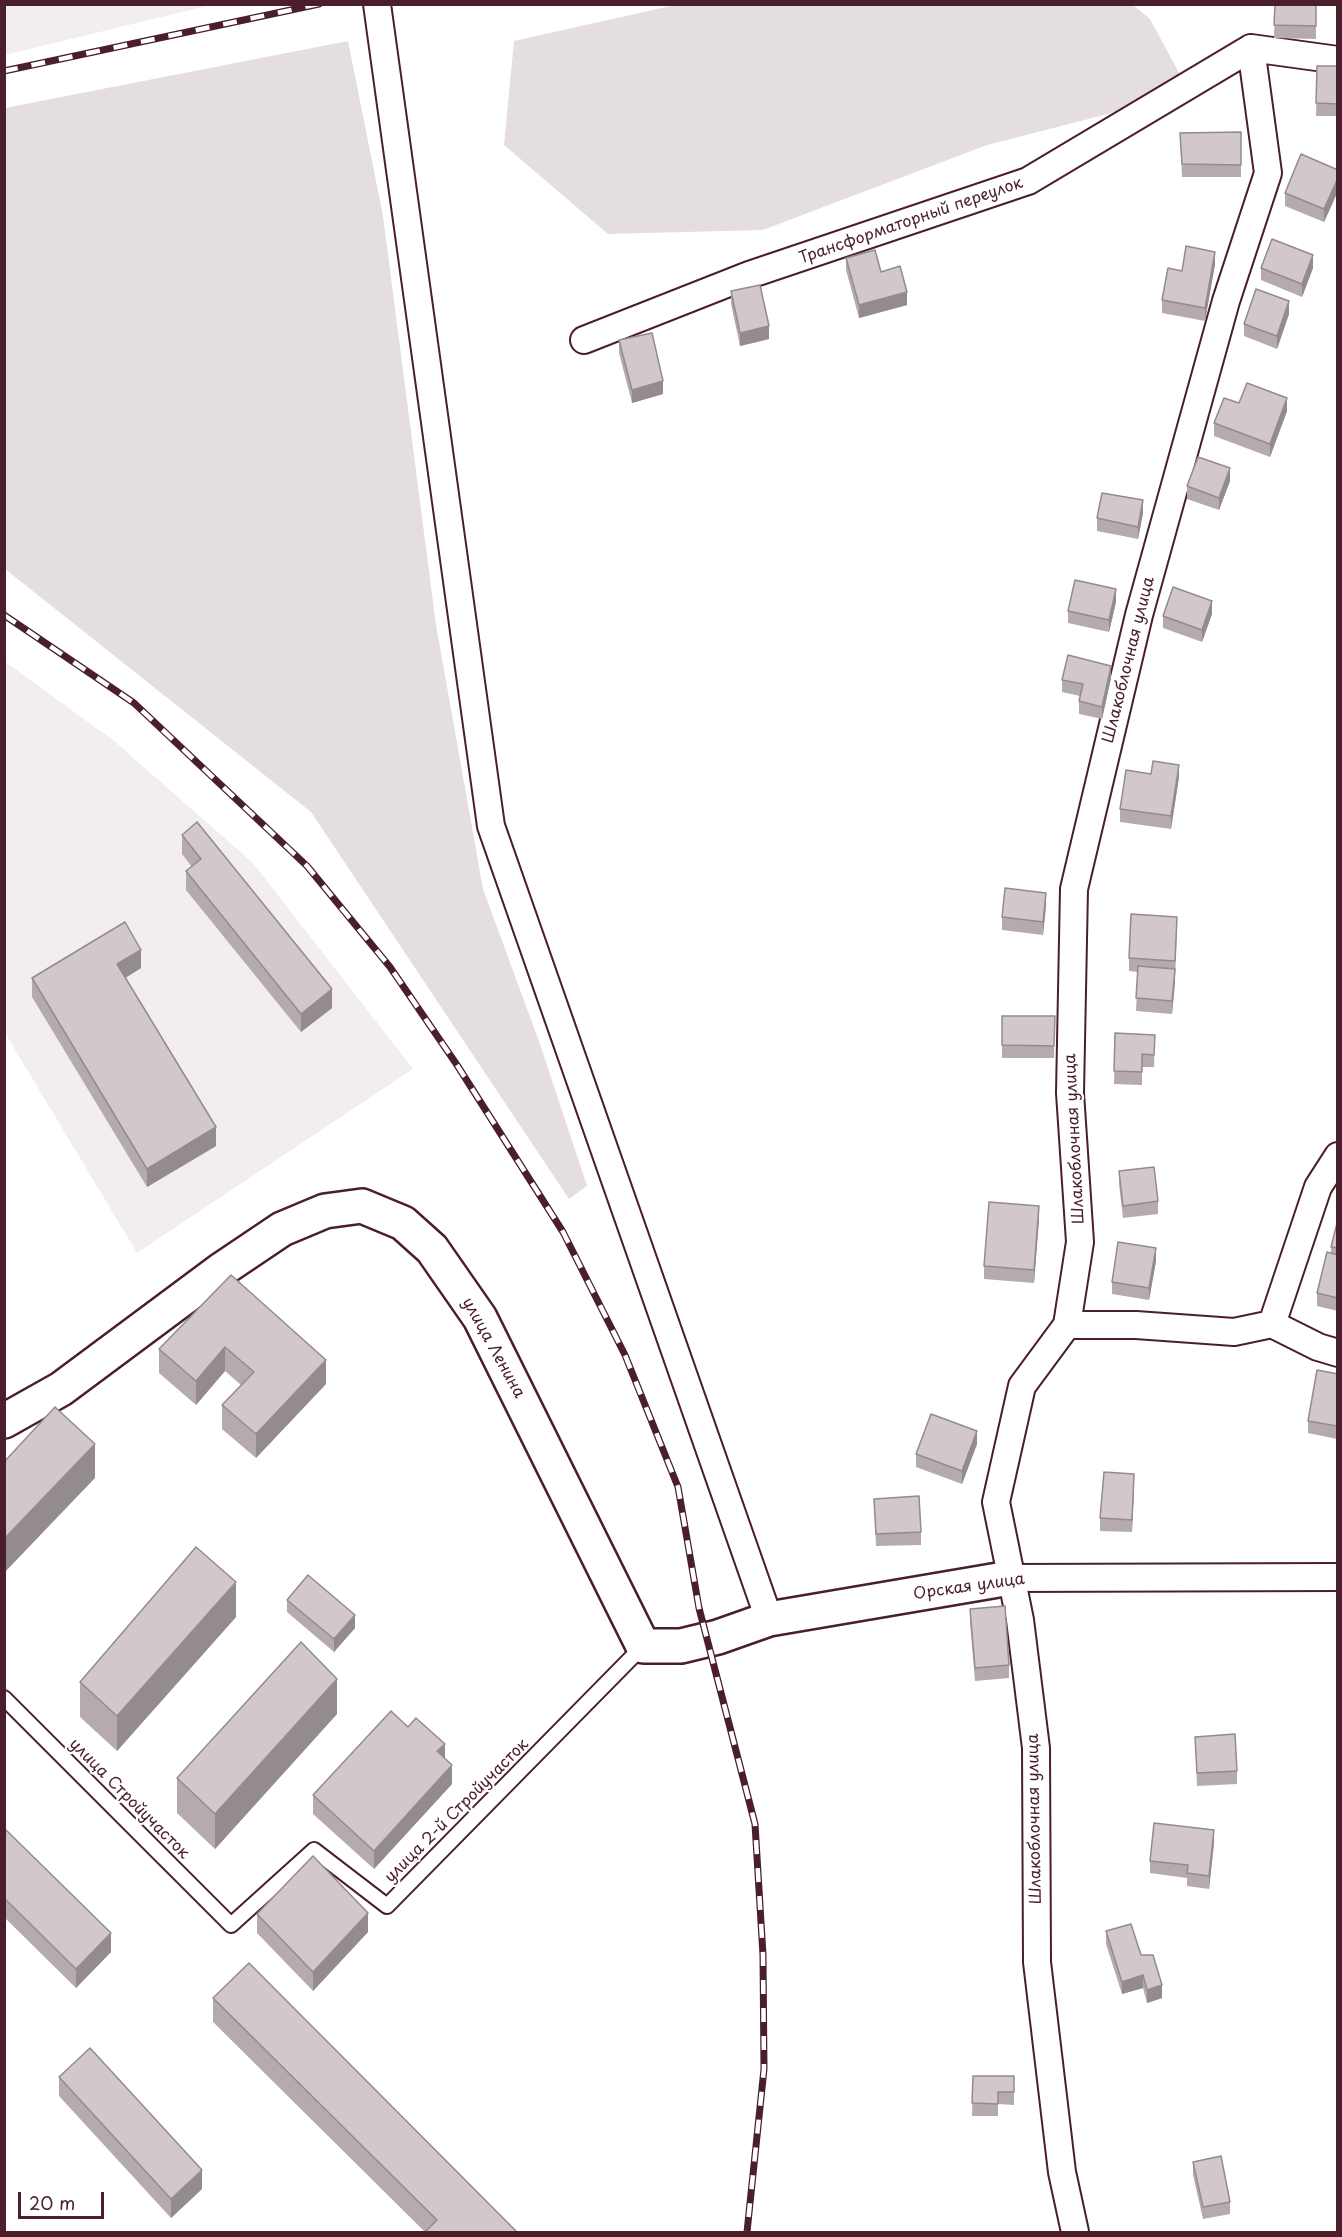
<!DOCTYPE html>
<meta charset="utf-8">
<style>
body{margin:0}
#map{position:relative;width:1342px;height:2237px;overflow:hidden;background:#fff;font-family:"Playpen Sans",sans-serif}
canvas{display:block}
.frame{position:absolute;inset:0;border:6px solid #4a1f2b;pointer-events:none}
.scale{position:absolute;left:18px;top:2192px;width:86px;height:27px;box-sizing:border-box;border:3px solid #4a1f2b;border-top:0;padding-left:8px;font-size:18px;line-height:21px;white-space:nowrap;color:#4a1f2b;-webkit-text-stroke:4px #fff;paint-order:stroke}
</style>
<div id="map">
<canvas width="1342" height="2237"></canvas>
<div class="frame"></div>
<div class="scale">20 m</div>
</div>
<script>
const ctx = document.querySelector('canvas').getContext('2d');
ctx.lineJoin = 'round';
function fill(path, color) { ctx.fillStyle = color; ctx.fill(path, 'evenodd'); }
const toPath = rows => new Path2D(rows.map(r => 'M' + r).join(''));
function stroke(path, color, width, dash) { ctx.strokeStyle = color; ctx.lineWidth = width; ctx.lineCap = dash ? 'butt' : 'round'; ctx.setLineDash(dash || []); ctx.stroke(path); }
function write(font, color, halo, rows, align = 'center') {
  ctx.font = font + ' "Playpen Sans",sans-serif'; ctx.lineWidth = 4.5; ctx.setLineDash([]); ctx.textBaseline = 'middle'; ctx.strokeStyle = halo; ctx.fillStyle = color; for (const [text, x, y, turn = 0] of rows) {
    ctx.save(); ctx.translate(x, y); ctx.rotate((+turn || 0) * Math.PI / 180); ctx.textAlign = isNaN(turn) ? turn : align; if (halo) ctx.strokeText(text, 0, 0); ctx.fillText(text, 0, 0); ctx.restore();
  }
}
fill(toPath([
 [5,4,211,4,211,5,5,55],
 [4,661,113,740,253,863,413,1069,137,1253,5,1033]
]), '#f2eeef');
fill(toPath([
 [675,5,1133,5,1150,19,1190,93,987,145,763,230,608,234,504,145,514,41],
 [348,41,383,216,436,625,483,889,540,1044,587,1186,569,1199,311,812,5,569,5,108]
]), '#e5dee0');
const lane = toPath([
 [4,1698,231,1925,314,1850,387,1906,643,1646]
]);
const street = toPath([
 [377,4,491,826,769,1619],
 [1251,48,1338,60],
 [584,340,749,275,1028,181,1251,48],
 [1338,1156,1318,1187,1272,1324,1318,1347,1338,1353],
 [1067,1325,1136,1325,1234,1332,1272,1324],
 [1010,1578,1338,1577],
 [1075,2232,1062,2172,1037,1962,1036,1748,1020,1620,996,1502,1022,1386,1067,1325,1080,1242,1070,1093,1074,889,1139,615,1226,301,1268,173,1251,48]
]);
const secondary = toPath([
 [4,1421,61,1389,221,1270,282,1229,325,1211,362,1206,403,1223,432,1249,480,1318,643,1646,681,1646,718,1637,769,1619,1010,1578]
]);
stroke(lane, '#4a1f2b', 18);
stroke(street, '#4a1f2b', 30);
stroke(secondary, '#4a1f2b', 38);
stroke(lane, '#fff', 14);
stroke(street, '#fff', 26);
stroke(secondary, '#fff', 33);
const rail = toPath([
 [4,71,319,4],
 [4,615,134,703,307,866,390,967,457,1065,563,1232,625,1355,678,1487,699,1608,755,1824,763,1955,764,2069,747,2232]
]);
stroke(rail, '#4a1f2b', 7);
stroke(rail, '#fff', 4.5, [14]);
fill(toPath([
 [1275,4,1316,4,1316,39,1274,38],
 [1317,66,1338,66,1338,116,1316,116],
 [1241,132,1241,177,1182,177,1180,133],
 [1338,170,1338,191,1324,222,1285,206,1285,193],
 [846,258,881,272,907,305,859,318,846,270],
 [1215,264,1205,321,1162,313,1162,300,1182,271],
 [1261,268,1313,268,1302,297,1261,280],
 [731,291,769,339,740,346,731,304],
 [1289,314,1277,349,1244,336,1244,324],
 [619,340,663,394,632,403,619,353],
 [1239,403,1287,411,1270,457,1214,436,1214,423],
 [1230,481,1219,510,1187,499,1187,486],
 [1143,513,1138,539,1097,531,1097,518],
 [1116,602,1109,632,1068,623,1068,611],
 [1212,614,1202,642,1163,628,1163,616],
 [1111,678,1102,719,1079,714,1079,701,1080,696,1062,692,1062,680],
 [1179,777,1171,829,1120,822,1120,809],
 [182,835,332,1008,301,1032,186,890,186,871,192,867,182,854],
 [1046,906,1043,935,1002,930,1002,917],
 [1177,929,1175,982,1172,1014,1136,1011,1138,972,1129,971,1129,958],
 [141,968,125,978,216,1146,147,1187,32,997,32,978],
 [1002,1016,1055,1016,1054,1058,1002,1058],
 [1115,1033,1155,1035,1154,1067,1142,1067,1142,1085,1114,1084],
 [1119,1171,1158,1201,1158,1214,1123,1218,1119,1184],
 [1039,1219,1034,1283,984,1279,984,1266],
 [1338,1219,1338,1311,1317,1306,1317,1293,1331,1253,1331,1247],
 [1156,1261,1149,1300,1112,1294,1112,1282],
 [231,1275,326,1384,256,1458,222,1429,222,1405,241,1385,225,1371,196,1405,159,1373,159,1349],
 [1338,1374,1337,1439,1308,1433,1308,1421],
 [977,1444,962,1484,916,1467,916,1454],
 [1134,1487,1132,1532,1100,1531,1100,1518],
 [874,1499,921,1532,921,1545,876,1546],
 [287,1600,355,1628,334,1652,287,1612],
 [970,1609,1009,1665,1009,1678,975,1681,970,1622],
 [236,1617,117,1751,80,1717,80,1682],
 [337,1714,215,1849,177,1813,177,1778],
 [408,1727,445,1758,452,1784,374,1869,313,1814,313,1795],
 [1195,1737,1237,1771,1237,1784,1197,1786],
 [4,1828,111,1952,76,1988,4,1917],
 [1214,1843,1209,1889,1187,1886,1187,1878,1150,1873,1150,1861],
 [257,1914,368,1932,313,1991,257,1933],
 [1106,1931,1141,1955,1162,1998,1147,2003,1143,1988,1122,1994,1106,1944],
 [213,1998,517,2232,425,2232,213,2022],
 [973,2076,1014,2076,1014,2105,998,2104,998,2116,972,2116],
 [59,2077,202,2189,171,2218,59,2096],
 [1193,2162,1230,2202,1230,2214,1203,2219,1193,2175]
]), '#b5abaf');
fill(toPath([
 [1338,178,1338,191,1324,222,1324,209],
 [1215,252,1215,264,1205,321,1205,308],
 [1313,255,1313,268,1302,297,1302,284],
 [907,292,907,305,859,318,859,305],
 [1289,301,1289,314,1277,349,1277,336],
 [769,326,769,339,740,346,740,333],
 [663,381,663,394,632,403,632,390],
 [1287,398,1287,411,1270,457,1270,444],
 [1230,468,1230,481,1219,510,1219,498],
 [1143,500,1143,513,1138,539,1138,527],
 [1116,589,1116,602,1109,632,1109,620],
 [1212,601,1212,614,1202,642,1202,630],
 [1111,666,1111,678,1102,719,1102,707],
 [1179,765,1179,777,1171,829,1171,816],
 [1046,893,1046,906,1043,935,1043,922],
 [141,950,141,968,117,983,117,964],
 [1175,969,1175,982,1172,1014,1172,1001],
 [332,989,332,1008,301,1032,301,1014],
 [216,1127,216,1146,147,1187,147,1169],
 [1039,1206,1039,1219,1034,1283,1034,1270],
 [1156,1248,1156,1261,1149,1300,1149,1288],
 [225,1347,225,1371,196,1405,196,1381],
 [326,1360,326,1384,256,1458,256,1434],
 [977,1431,977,1444,962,1484,962,1471],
 [95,1444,95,1478,4,1573,4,1539],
 [1134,1474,1134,1487,1132,1532,1132,1520],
 [236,1582,236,1617,117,1751,117,1716],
 [355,1615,355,1628,334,1652,334,1639],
 [337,1679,337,1714,215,1849,215,1814],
 [445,1744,445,1762,437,1751],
 [452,1765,452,1784,374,1869,374,1851],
 [1214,1830,1214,1843,1209,1889,1209,1876],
 [368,1913,368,1932,313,1991,313,1972],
 [111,1933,111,1952,76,1988,76,1969],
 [1143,1975,1143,1988,1122,1994,1122,1982],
 [1162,1985,1162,1998,1147,2003,1147,1990],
 [202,2170,202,2189,171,2218,171,2199]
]), '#938b8e');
const building = toPath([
 [1275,4,1316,4,1316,26,1274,25,1275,4],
 [1317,66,1338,66,1338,104,1316,103,1317,66],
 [1241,132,1241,165,1182,164,1180,133,1241,132],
 [1301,154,1338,170,1338,178,1324,209,1285,193,1301,154],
 [1272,239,1313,255,1302,284,1261,268,1272,239],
 [1186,246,1215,252,1205,308,1162,300,1168,268,1182,271,1186,246],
 [875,250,881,272,900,266,907,292,859,305,846,258,875,250],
 [760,285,769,326,740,333,731,291,760,285],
 [1256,289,1289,301,1277,336,1244,324,1256,289],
 [652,333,663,381,632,390,619,340,652,333],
 [1247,383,1287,398,1270,444,1214,423,1224,398,1239,403,1247,383],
 [1198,457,1230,468,1219,498,1187,486,1198,457],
 [1102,493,1143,500,1138,527,1097,518,1102,493],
 [1075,580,1116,589,1109,620,1068,611,1075,580],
 [1173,587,1212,601,1202,630,1163,616,1173,587],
 [1068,655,1111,666,1102,707,1079,701,1083,684,1062,680,1068,655],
 [1153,761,1179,765,1171,816,1120,809,1126,770,1151,774,1153,761],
 [197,822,332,989,301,1014,186,871,201,859,182,835,197,822],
 [1005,888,1046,893,1043,922,1002,917,1005,888],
 [1131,914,1177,917,1175,961,1129,958,1131,914],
 [125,922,141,950,117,964,216,1127,147,1169,32,978,125,922],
 [1138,966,1175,969,1172,1001,1136,998,1138,966],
 [1002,1016,1055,1016,1054,1046,1002,1045,1002,1016],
 [1115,1033,1155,1035,1154,1055,1142,1054,1142,1072,1114,1071,1115,1033],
 [1154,1167,1158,1201,1123,1206,1119,1171,1154,1167],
 [989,1202,1039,1206,1034,1270,984,1266,989,1202],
 [1338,1219,1338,1248,1331,1247,1338,1219],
 [1118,1242,1156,1248,1149,1288,1112,1282,1118,1242],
 [1327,1252,1338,1255,1338,1298,1317,1293,1327,1252],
 [231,1275,326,1360,256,1434,222,1405,254,1372,225,1347,196,1381,159,1349,231,1275],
 [1317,1370,1338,1374,1337,1426,1308,1421,1317,1370],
 [55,1407,95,1444,4,1539,4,1462,55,1407],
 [931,1414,977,1431,962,1471,916,1454,931,1414],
 [1104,1472,1134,1474,1132,1520,1100,1518,1104,1472],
 [919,1496,921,1532,876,1534,874,1499,919,1496],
 [196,1547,236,1582,117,1716,80,1682,196,1547],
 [308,1575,355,1615,334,1639,287,1600,308,1575],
 [1005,1606,1009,1665,975,1668,970,1609,1005,1606],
 [301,1642,337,1679,215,1814,177,1778,301,1642],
 [391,1711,408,1727,416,1718,445,1744,437,1751,452,1765,374,1851,313,1795,391,1711],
 [1235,1734,1237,1771,1197,1773,1195,1737,1235,1734],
 [1154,1823,1214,1830,1209,1876,1187,1873,1188,1865,1150,1861,1154,1823],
 [4,1828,111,1933,76,1969,4,1898,4,1828],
 [313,1856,368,1913,313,1972,257,1914,313,1856],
 [1131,1924,1141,1955,1153,1955,1162,1985,1147,1990,1143,1975,1122,1982,1106,1931,1131,1924],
 [249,1963,517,2232,425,2232,437,2220,213,1998,249,1963],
 [90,2048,202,2170,171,2199,59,2077,90,2048],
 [973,2076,1014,2076,1014,2092,998,2092,998,2104,972,2103,973,2076],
 [1221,2156,1230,2202,1203,2207,1193,2162,1221,2156]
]);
fill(building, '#d2c7cb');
stroke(building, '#938b8e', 1.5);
write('16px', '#4a1f2b', '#fff', [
 ["Трансформаторный переулок",911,221,-19],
 ["Шлакоблочная улица",1129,660,-76],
 ["Шлакоблочная улица",1075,1139,-93],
 ["улица Ленина",493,1348,61],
 ["Орская улица",969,1587,-8],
 ["улица Стройучасток",129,1799,45],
 ["улица 2-й Стройучасток",457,1811,-45],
 ["Шлакоблочная улица",1035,1819,-91]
]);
</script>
